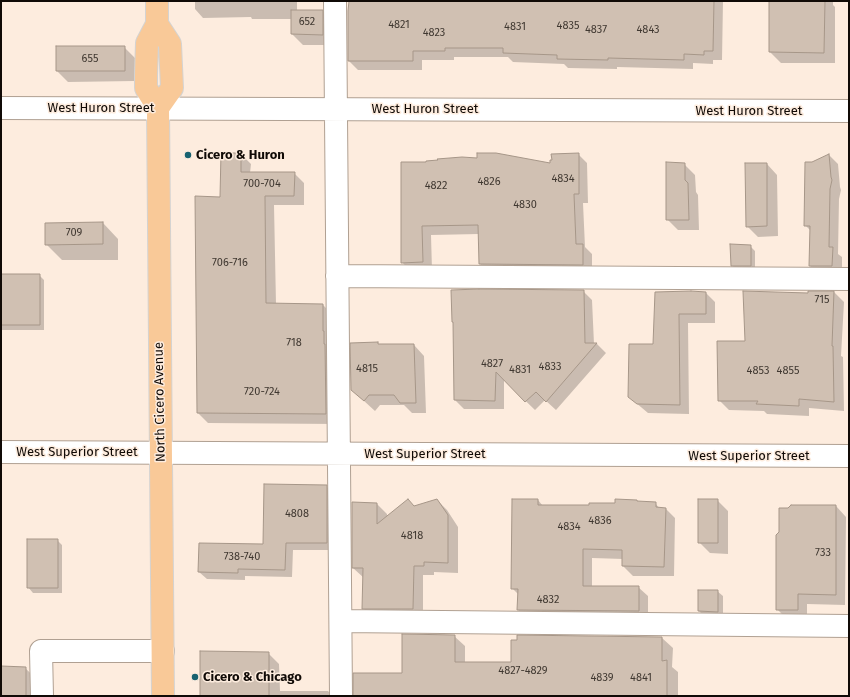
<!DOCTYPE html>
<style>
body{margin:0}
#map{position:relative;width:850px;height:697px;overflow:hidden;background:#fdecde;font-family:"Fira Sans",sans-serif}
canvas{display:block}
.frame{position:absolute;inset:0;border:2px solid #100a06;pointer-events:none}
</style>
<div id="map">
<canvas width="850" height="697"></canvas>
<div class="frame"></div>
</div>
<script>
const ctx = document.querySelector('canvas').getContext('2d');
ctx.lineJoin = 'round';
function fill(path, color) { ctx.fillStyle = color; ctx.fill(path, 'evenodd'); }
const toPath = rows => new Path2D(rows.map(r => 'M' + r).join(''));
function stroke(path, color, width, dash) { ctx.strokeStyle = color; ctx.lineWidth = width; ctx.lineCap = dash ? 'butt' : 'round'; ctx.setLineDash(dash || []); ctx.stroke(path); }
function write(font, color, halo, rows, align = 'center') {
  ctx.font = font + ' "Fira Sans",sans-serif'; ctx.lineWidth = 3; ctx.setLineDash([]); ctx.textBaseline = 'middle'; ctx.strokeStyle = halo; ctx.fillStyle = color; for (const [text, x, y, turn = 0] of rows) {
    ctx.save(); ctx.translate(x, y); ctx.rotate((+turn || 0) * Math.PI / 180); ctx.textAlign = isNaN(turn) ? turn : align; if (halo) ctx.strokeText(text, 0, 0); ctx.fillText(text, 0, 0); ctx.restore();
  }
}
fill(toPath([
 [195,1,297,1,297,11,322,11,333,22,333,45,303,45,292,34,292,19,252,19,251,17,203,18,195,9],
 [350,1,723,1,722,60,713,60,713,64,693,63,693,69,617,67,617,69,568,68,564,64,513,62,508,57,454,57,454,60,422,60,422,70,358,70,349,61],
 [770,1,833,1,833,5,835,7,835,63,781,63,770,52],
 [124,47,135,58,135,81,68,82,57,71],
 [241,154,251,164,250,173,294,173,304,183,304,205,274,205,276,304,323,305,333,315,336,424,208,423,198,413,221,198],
 [578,154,587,163,588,203,583,203,585,247,592,254,592,274,489,273,480,264,479,234,431,235,432,270,411,272,402,262,402,163,551,164],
 [829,155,838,164,840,187,841,190,839,199,838,254,842,257,842,275,819,275,810,266,811,231,805,225,813,163],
 [684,164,695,175,696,192,698,195,699,230,678,230,667,219],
 [767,164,777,175,778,236,758,237,747,226],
 [103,223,118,239,118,260,62,260,46,244],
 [750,246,755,251,755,271,737,271,732,265],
 [1,275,39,275,44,280,44,330,1,330],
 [583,291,592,300,594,344,597,344,606,353,556,410,545,400,535,410,504,380,504,409,464,409,455,400],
 [834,292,844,302,841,356,843,357,844,411,809,408,809,416,767,414,764,411,729,410,719,400,746,342],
 [656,293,706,293,715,302,715,323,688,323,689,414,648,413,629,397,654,345],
 [378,343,379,345,414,345,424,356,426,413,412,413,404,405,380,405,375,411,352,390],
 [326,486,334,494,334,550,293,550,292,577,245,576,245,580,207,579,199,572,200,544,264,545],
 [437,500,447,510,458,527,458,573,434,572,434,575,423,575,423,619,374,619,363,608,364,578,353,568,377,504,387,514,387,517],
 [538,500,543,506,590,506,637,501,639,502,655,503,660,509,666,509,675,518,674,576,633,576,623,566,623,559,592,558,592,587,638,587,648,596,648,621,528,619,518,610,519,595,512,588],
 [717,500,728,511,728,554,710,553,699,542],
 [836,506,846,517,845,605,807,604,807,619,787,619,777,609],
 [57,540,62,545,62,593,33,593,28,587],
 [717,591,723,596,723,617,704,616,699,611],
 [454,636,465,646,465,663,512,663,518,641,518,636,662,638,673,648,672,667,678,672,678,696,354,696,403,674],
 [268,653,279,664,280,691,328,691,333,696,201,696],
 [1,667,25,668,41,683,41,696,1,696],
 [817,695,836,695,837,696,817,696]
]), '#0003');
const building = toPath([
 [349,1,714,1,713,51,704,51,704,55,684,54,684,60,608,58,608,60,557,59,557,55,503,53,503,48,445,48,445,51,413,51,413,61,348,61,348,11,349,1],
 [769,1,825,1,824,53,769,52,769,1],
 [291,10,323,10,323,35,291,34,291,10],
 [56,46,125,46,125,71,56,71,56,46],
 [221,153,241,153,241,172,295,172,294,196,265,196,266,303,323,304,323,331,324,331,324,344,325,344,326,414,197,413,195,196,220,197,221,153],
 [477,153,496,153,550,163,550,160,552,160,551,154,579,153,579,194,574,194,576,244,583,244,583,265,479,264,478,225,422,226,423,262,401,263,401,162,426,162,426,161,438,160,437,159,462,157,477,158,477,153],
 [829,154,831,177,832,180,830,189,829,247,833,247,832,266,809,266,810,226,804,226,805,162,812,162,829,154],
 [666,162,685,163,685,180,688,183,689,220,666,220,666,162],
 [745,163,767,163,767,226,746,227,745,163],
 [103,222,103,244,45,245,45,223,103,222],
 [730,244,751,245,751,266,731,266,730,244],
 [1,274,40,274,40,325,1,325,1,274],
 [479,289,584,290,585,343,597,343,546,402,536,392,525,402,496,372,495,401,454,400,453,322,452,322,451,290,479,289],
 [691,291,706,292,706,314,679,314,680,405,637,404,628,397,629,344,653,344,655,292,691,291],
 [743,291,808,293,808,291,834,291,832,346,833,346,834,402,799,399,799,406,756,404,758,401,718,401,717,341,745,341,743,291],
 [378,342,378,344,414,344,416,403,400,403,394,395,369,395,364,401,351,390,350,343,378,342],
 [264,484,327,485,327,543,286,543,285,570,238,569,238,573,198,572,199,543,263,544,264,484],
 [408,499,414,506,437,499,448,515,448,563,424,562,424,566,414,566,413,609,362,609,363,568,352,568,352,502,377,503,377,524,408,499],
 [512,499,538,499,538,505,589,505,589,503,615,503,615,499,637,500,637,501,656,502,656,507,666,508,664,567,622,566,622,550,583,549,583,586,639,586,639,611,517,610,518,589,511,589,512,499],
 [698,499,718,499,718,543,698,543,698,499],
 [791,505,836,505,836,595,798,594,798,610,776,610,776,535,779,532,779,508,788,508,791,505],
 [27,539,58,539,58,588,27,588,27,539],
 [698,590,718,590,718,612,698,611,698,590],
 [402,634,455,635,455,662,511,662,511,640,517,640,517,635,662,637,662,661,667,660,667,696,353,696,353,673,402,673,402,634],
 [200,651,269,652,269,696,200,696,200,651],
 [1,666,26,667,26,696,1,696,1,666]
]);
fill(building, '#d0c0b2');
stroke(building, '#a69688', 1);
const minor = toPath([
 [335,1,341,696],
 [1,108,849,111],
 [337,276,849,279],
 [1,452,849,456],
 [341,621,849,626],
 [42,696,41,651,163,651]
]);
const major = toPath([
 [157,1,157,24,147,43,146,75,146,88,158,108,163,696],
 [157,24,170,44,172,88,158,108]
]);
stroke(minor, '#b0a092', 24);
stroke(major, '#d4d3d2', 24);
stroke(minor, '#fff', 22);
stroke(major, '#f9c998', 22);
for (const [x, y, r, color] of [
 [188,155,4,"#186270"],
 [195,677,4,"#186270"]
]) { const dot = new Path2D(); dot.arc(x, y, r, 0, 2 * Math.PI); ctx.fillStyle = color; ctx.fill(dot); stroke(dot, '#fdecde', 1.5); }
write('11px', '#403831', null, [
 ["652",307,22],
 ["4821",399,25],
 ["4835",568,26],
 ["4831",515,27],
 ["4837",596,30],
 ["4843",648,30],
 ["4823",434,33],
 ["655",90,59],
 ["4834",563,179],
 ["4826",489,182],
 ["700-704",262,184],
 ["4822",436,186],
 ["4830",525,205],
 ["709",74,233],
 ["706-716",230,263],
 ["715",822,300],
 ["718",294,343],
 ["4827",492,364],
 ["4833",550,367],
 ["4815",367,369],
 ["4831",520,370],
 ["4853",758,371],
 ["4855",788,371],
 ["720-724",262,392],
 ["4808",297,514],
 ["4836",600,521],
 ["4834",569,527],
 ["4818",412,536],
 ["733",823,553],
 ["738-740",242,557],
 ["4832",548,600],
 ["4827-4829",523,671],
 ["4839",602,678],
 ["4841",641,678]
]);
write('13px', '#100a06', '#fdecde', [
 ["West Huron Street",101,108],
 ["West Huron Street",425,109],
 ["West Huron Street",749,111],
 ["North Cicero Avenue",160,402,-91],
 ["West Superior Street",77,452],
 ["West Superior Street",425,454],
 ["West Superior Street",749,456]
]);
write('bold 13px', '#100a06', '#fdecde', [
 ["Cicero & Huron",196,155],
 ["Cicero & Chicago",203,677]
], 'left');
</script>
